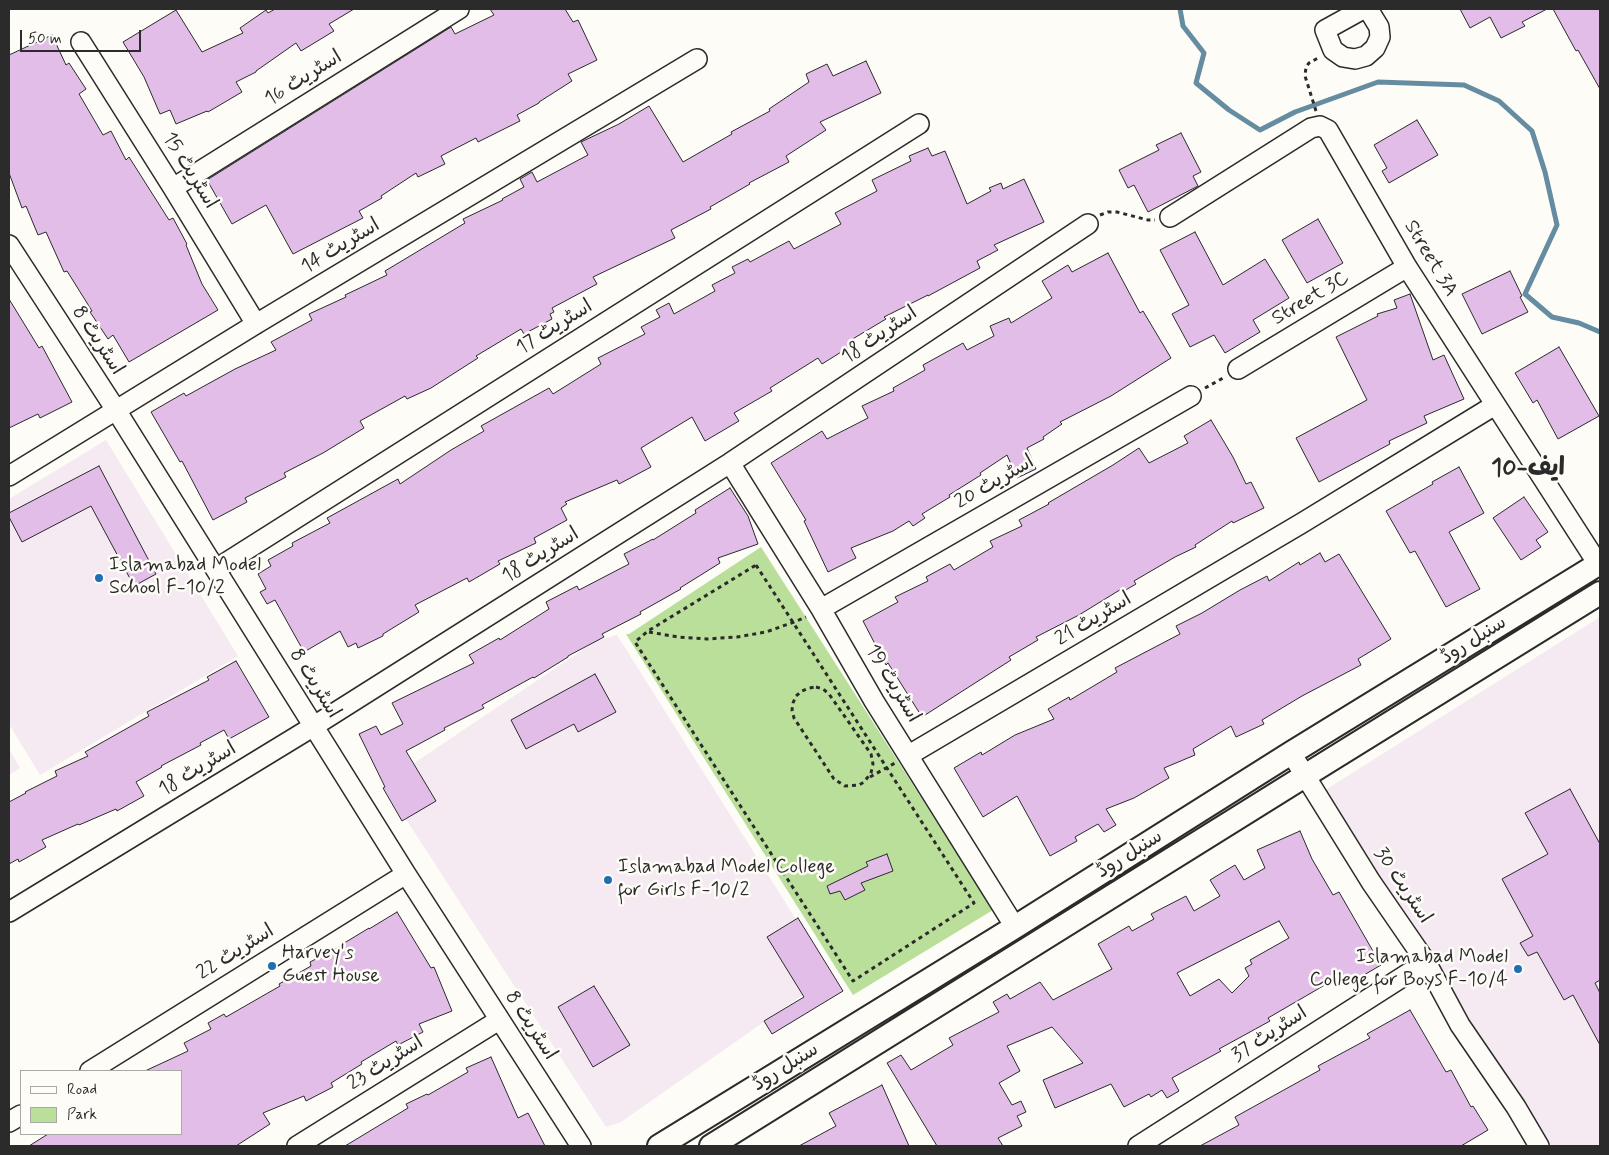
<!DOCTYPE html>
<meta charset="utf-8">
<style>
body{margin:0}
#map{position:relative;width:1609px;height:1155px;overflow:hidden;background:#fdfcf7;font-family:Mynerve,sans-serif}
canvas{display:block}
.frame{position:absolute;inset:0;border:10px solid #2b2b2b;pointer-events:none}
.legend{position:absolute;left:20px;top:1070px;width:162px;height:65px;box-sizing:border-box;background:#fdfcf7;border:1px solid #a9a8a5;margin:0;padding:6px 9px;list-style:none;font-size:15px;color:#2b2b2b}
.legend li{display:flex;align-items:center;gap:10px;height:25px}
.legend b{width:25px;border:1px solid #a9a8a5}
.scale{position:absolute;left:20px;top:30px;width:121px;height:22px;box-sizing:border-box;border:2px solid #2b2b2b;border-top:0;padding-left:6px;font-size:15px;line-height:18px;white-space:nowrap;color:#2b2b2b;-webkit-text-stroke:4px #fdfcf7;paint-order:stroke}
</style>
<div id="map">
<canvas width="1609" height="1155"></canvas>
<div class="frame"></div>
<ul class="legend">
<li><b style="height:6px;background:#fdfcf7"></b>Road</li>
<li><b style="height:14px;background:#badf9a"></b>Park</li>
</ul>
<div class="scale">50 m</div>
</div>
<script>
const ctx = document.querySelector('canvas').getContext('2d');
ctx.lineJoin = 'round';
function fill(path, color) { ctx.fillStyle = color; ctx.fill(path, 'evenodd'); }
const toPath = rows => new Path2D(rows.map(r => 'M' + r).join(''));
function stroke(path, color, width, dash) { ctx.strokeStyle = color; ctx.lineWidth = width; ctx.lineCap = dash ? 'butt' : 'round'; ctx.setLineDash(dash || []); ctx.stroke(path); }
function write(font, color, halo, rows, align = 'center') {
  ctx.font = font + ' Mynerve,"Playpen Sans Arabic",sans-serif'; ctx.lineWidth = 5; ctx.setLineDash([]); ctx.textBaseline = 'middle'; ctx.strokeStyle = halo; ctx.fillStyle = color; for (const [text, x, y, turn = 0] of rows) {
    ctx.save(); ctx.translate(x, y); ctx.rotate((+turn || 0) * Math.PI / 180); ctx.textAlign = isNaN(turn) ? turn : align; if (halo) ctx.strokeText(text, 0, 0); ctx.fillText(text, 0, 0); ctx.restore();
  }
}
fill(toPath([
 [106,440,238,656,40,775,9,724,9,499],
 [1600,617,1600,1146,1550,1146,1322,792],
 [617,635,831,975,621,1122,606,1127,383,784,596,641],
 [9,749,20,768,9,775]
]), '#f5e9f2');
fill(toPath([
 [761,547,993,910,853,995,626,634,629,634]
]), '#badf9a');
stroke(toPath([
 [1180,9,1183,26,1204,53,1196,83,1229,110,1260,130,1295,112,1378,82,1464,85,1499,101,1532,131,1545,172,1557,225,1525,294,1552,317,1579,323,1600,332]
]), '#668ca1', 5);
const building = toPath([
 [275,9,354,9,329,24,334,31,301,51,296,43,256,71,256,72,236,82,242,92,208,112,207,111,176,124,170,110,160,114,144,77,123,42,176,10,202,52,243,33,240,28,266,10,268,13,275,9],
 [490,9,565,9,573,22,578,20,597,60,568,74,572,81,539,102,539,103,517,115,520,121,478,142,476,138,441,156,445,164,418,177,416,173,381,196,382,198,359,211,363,218,293,254,266,205,232,224,207,180,451,27,455,34,494,15,490,9],
 [1460,9,1547,9,1522,22,1525,26,1501,38,1490,17,1470,28,1460,9],
 [1553,9,1600,9,1600,89,1578,50,1576,51,1553,9],
 [52,35,66,65,69,63,86,89,79,94,103,135,111,131,126,160,129,157,169,220,173,218,187,244,186,245,202,284,218,310,129,362,113,335,108,339,90,312,92,311,67,271,64,272,46,232,38,235,26,206,22,208,9,173,9,55,52,35],
 [866,61,881,93,820,122,826,130,786,156,789,162,749,183,750,184,710,207,711,209,671,230,675,238,593,277,597,284,552,308,554,312,550,314,552,319,524,334,521,329,476,356,478,358,431,388,407,399,405,396,360,421,364,428,323,453,284,473,286,477,245,498,247,502,213,520,182,461,180,462,151,412,184,393,186,396,235,369,276,350,271,342,312,320,309,314,346,297,345,295,387,275,385,271,465,223,463,219,503,200,502,199,524,187,520,179,532,172,537,182,588,155,581,142,619,124,649,106,683,162,732,134,731,132,770,111,769,109,809,82,806,74,827,64,833,76,866,61],
 [1417,120,1438,155,1389,183,1382,171,1387,168,1374,145,1417,120],
 [1181,133,1201,172,1193,176,1198,186,1148,212,1134,185,1128,188,1119,170,1159,150,1156,145,1181,133],
 [928,148,932,156,945,151,967,204,991,191,989,188,1001,183,1003,189,1024,179,1044,222,994,245,998,250,977,261,980,268,928,296,928,295,884,317,886,319,851,340,854,344,822,364,818,358,770,388,772,391,734,413,739,421,705,441,692,417,641,448,651,467,619,484,617,480,565,502,567,504,561,508,567,520,534,538,536,543,498,561,500,564,469,582,467,578,415,605,419,612,383,634,383,636,358,648,356,643,348,647,340,631,304,652,275,600,267,604,260,592,266,589,258,574,271,566,268,560,293,546,292,543,330,523,327,518,398,479,400,484,451,450,484,431,481,426,549,388,553,394,601,364,598,358,645,334,641,327,660,317,656,310,669,303,674,314,715,291,712,285,735,273,732,267,748,259,750,262,789,241,794,249,841,224,835,213,877,191,872,180,911,161,909,156,928,148],
 [1318,219,1343,263,1307,283,1282,240,1318,219],
 [1195,232,1223,285,1265,259,1289,298,1253,320,1260,332,1225,353,1214,335,1190,347,1172,314,1189,305,1160,250,1195,232],
 [1108,253,1140,313,1143,311,1171,358,1111,396,1060,422,1062,424,1043,437,1044,439,1027,448,1036,469,1017,478,1007,455,980,473,981,475,949,495,950,497,922,514,925,518,913,526,909,521,893,531,851,548,856,558,828,572,804,521,806,520,771,463,822,431,827,439,868,418,862,406,894,391,893,388,925,370,923,365,963,343,967,350,994,336,990,326,1009,318,1011,323,1052,298,1042,281,1068,265,1072,272,1108,253],
 [1510,271,1522,296,1520,297,1528,312,1482,334,1462,294,1510,271],
 [1410,294,1433,360,1444,355,1464,399,1424,416,1427,423,1389,441,1390,444,1319,482,1296,438,1367,400,1336,337,1378,316,1377,314,1397,308,1394,300,1410,294],
 [9,299,39,348,42,346,72,402,40,418,38,414,9,428,9,299],
 [1559,347,1599,416,1558,439,1537,400,1533,403,1515,373,1559,347],
 [1211,420,1233,457,1246,484,1251,482,1264,508,1233,523,1232,521,1195,545,1196,547,1175,557,1134,581,1136,584,1124,591,1123,588,1079,615,1036,637,1038,640,1009,657,1011,660,922,717,888,663,886,665,863,621,898,602,895,597,928,581,926,577,950,564,954,570,993,547,990,541,1022,526,1019,520,1049,504,1048,503,1113,465,1139,448,1149,463,1188,443,1184,436,1211,420],
 [99,466,156,574,134,586,91,506,22,542,9,517,9,513,99,466],
 [1459,467,1484,513,1449,532,1480,589,1446,607,1415,551,1410,553,1386,511,1433,484,1432,482,1459,467],
 [730,488,748,516,758,544,718,558,720,563,680,588,681,589,640,612,641,614,602,634,604,637,568,656,568,657,534,678,533,677,482,705,484,708,444,728,445,730,406,751,436,801,402,821,383,788,385,787,359,734,376,726,381,735,403,724,392,703,474,663,469,655,499,638,500,640,549,609,546,602,577,586,579,590,629,564,624,554,653,539,653,540,696,513,695,510,730,488],
 [1524,497,1548,532,1536,540,1541,547,1521,560,1493,518,1524,497],
 [1320,553,1325,562,1339,554,1391,639,1358,659,1361,665,1302,696,1262,720,1264,724,1236,737,1231,726,1193,749,1195,755,1164,768,1169,778,1134,798,1106,809,1116,825,1104,832,1098,824,1075,837,1077,841,1050,856,1017,796,983,817,954,768,981,752,982,755,1015,735,1054,719,1048,709,1069,697,1070,700,1117,672,1115,668,1180,634,1176,626,1202,613,1240,590,1267,576,1269,581,1299,562,1300,565,1320,553],
 [236,661,269,717,229,739,224,730,200,743,201,745,161,766,162,767,136,782,144,796,117,811,116,809,79,825,78,824,42,840,46,847,19,862,18,859,9,864,9,802,26,793,25,792,57,776,55,771,88,756,85,752,149,716,147,712,209,680,207,677,236,661],
 [595,674,616,712,578,732,574,724,526,749,511,720,595,674],
 [1570,789,1600,844,1600,980,1595,983,1600,993,1600,1045,1573,995,1564,1000,1537,952,1528,956,1520,943,1533,936,1502,879,1548,854,1525,813,1570,789],
 [1300,831,1312,859,1333,895,1339,892,1381,965,1347,985,1343,978,1332,984,1330,982,1268,1018,1270,1021,1219,1049,1221,1051,1172,1078,1179,1091,1167,1098,1162,1090,1151,1097,1149,1094,1124,1107,1111,1084,1055,1108,1043,1080,1083,1063,1052,1027,1007,1046,1020,1071,999,1083,1012,1105,1021,1101,1026,1112,1017,1116,1022,1126,998,1138,1003,1146,937,1146,887,1063,901,1055,911,1070,953,1045,949,1038,999,1012,993,1002,1007,994,1010,999,1040,982,1053,1000,1112,969,1098,944,1129,926,1132,931,1154,919,1151,914,1186,896,1194,911,1220,896,1210,880,1235,865,1244,880,1265,868,1257,850,1300,831],
 [1279,921,1289,938,1250,960,1252,964,1245,968,1249,976,1232,993,1219,979,1190,996,1177,973,1279,921],
 [887,854,893,871,861,883,865,890,845,900,840,891,830,894,827,886,868,866,866,862,887,854],
 [397,912,431,968,434,967,452,1011,419,1024,423,1032,398,1045,396,1041,361,1062,362,1064,331,1083,333,1087,306,1101,304,1096,263,1113,270,1124,236,1146,29,1146,48,1134,181,1134,181,1071,145,1071,188,1051,184,1043,211,1029,208,1023,224,1014,226,1017,280,986,279,984,311,966,310,962,341,946,341,945,369,928,369,929,397,912],
 [798,918,843,991,772,1034,764,1021,804,997,767,937,798,918],
 [594,986,630,1045,593,1067,558,1007,594,986],
 [1410,1010,1446,1072,1451,1070,1471,1107,1473,1106,1488,1130,1461,1146,1200,1146,1239,1125,1235,1117,1320,1070,1318,1066,1370,1038,1367,1034,1410,1010],
 [491,1057,518,1118,528,1113,545,1146,345,1146,408,1108,406,1104,427,1094,428,1095,468,1072,466,1068,491,1057],
 [882,1085,909,1146,799,1146,836,1126,829,1113,882,1085]
]);
fill(building, '#e1bde7');
stroke(building, '#2b2b2b', 1);
const minor = toPath([
 [1363,9,1325,30,1333,50,1343,57,1355,59,1366,56,1375,48,1380,37,1379,27,1368,9],
 [81,42,173,188,256,324],
 [173,188,459,9],
 [1170,217,1311,128,1320,126,1328,130,1407,267,1598,564],
 [9,245,116,410,406,874,581,1146],
 [1238,369,1407,267],
 [730,463,821,609,874,701,1015,927],
 [9,476,256,324,697,59],
 [216,569,919,124],
 [821,609,1191,396],
 [1291,753,1371,882,1426,962,1460,1025,1516,1107,1539,1146],
 [909,755,1302,523,1495,405],
 [9,912,314,726,730,463,1088,224],
 [90,1071,406,874],
 [9,1122,21,1115],
 [297,1146,499,1020],
 [1138,1146,1426,962]
]);
const tertiary = toPath([
 [659,1146,1015,927,1291,753,1600,563],
 [711,1146,1324,764,1600,593]
]);
stroke(minor, '#2b2b2b', 22);
stroke(tertiary, '#2b2b2b', 26);
stroke(toPath([
 [1316,111,1305,76,1306,67,1309,63,1318,58],
 [1100,215,1108,212,1117,212,1148,220,1155,220],
 [1205,388,1225,377],
 [756,565,974,903,853,981,635,642,648,631,756,565],
 [649,632,678,637,707,639,737,637,766,632,794,622,806,617],
 [816,687,823,689,829,694,871,754,873,764,871,773,864,782,859,785,845,786,834,779,794,718,792,710,793,703,796,696,802,691,809,688,816,687],
 [870,777,895,763]
]), '#2b2b2b', 3, [4, 4]);
stroke(minor, '#fdfcf7', 19);
stroke(tertiary, '#fdfcf7', 22);
for (const [x, y, r, color] of [
 [99,578,5,"#1f6fb2"],
 [608,880,5,"#1f6fb2"],
 [272,966,5,"#1f6fb2"],
 [1518,969,5,"#1f6fb2"]
]) { const dot = new Path2D(); dot.arc(x, y, r, 0, 2 * Math.PI); ctx.fillStyle = color; ctx.fill(dot); stroke(dot, '#fdfcf7', 2); }
write('20px', '#2b2b2b', '#fdfcf7', [
 ["اسٹریٹ 16",304,79,-32],
 ["اسٹریٹ 15",189,171,58],
 ["اسٹریٹ 14",341,247,-31],
 ["Street 3A",1430,259,59],
 ["Street 3C",1311,299,-31],
 ["اسٹریٹ 17",555,328,-32],
 ["اسٹریٹ 18",880,336,-34],
 ["اسٹریٹ 8",97,341,57],
 ["اسٹریٹ 20",995,483,-30],
 ["اسٹریٹ 18",541,556,-32],
 ["اسٹریٹ 21",1094,620,-31],
 ["سنبل روڈ",1474,641,-32],
 ["اسٹریٹ 8",314,684,58],
 ["اسٹریٹ 19",892,684,59],
 ["اسٹریٹ 18",198,770,-31],
 ["سنبل روڈ",1130,855,-32],
 ["اسٹریٹ 30",1402,886,56],
 ["اسٹریٹ 22",236,953,-32],
 ["اسٹریٹ 8",530,1026,57],
 ["اسٹریٹ 37",1270,1035,-33],
 ["اسٹریٹ 23",386,1064,-32],
 ["سنبل روڈ",786,1068,-32]
]);
write('20px', '#2b2b2b', '#fdfcf7', [
 ["Islamabad Model",109,566],
 ["School F-10/2",109,589],
 ["Islamabad Model College",618,868],
 ["for Girls F-10/2",618,891],
 ["Harvey's",282,954],
 ["Guest House",282,977],
 ["Islamabad Model",1508,958,"right"],
 ["College for Boys F-10/4",1508,981,"right"]
], 'left');
write('bold 25px', '#2b2b2b', '#fdfcf7', [
 ["ایف-10",1528,470]
]);
</script>
